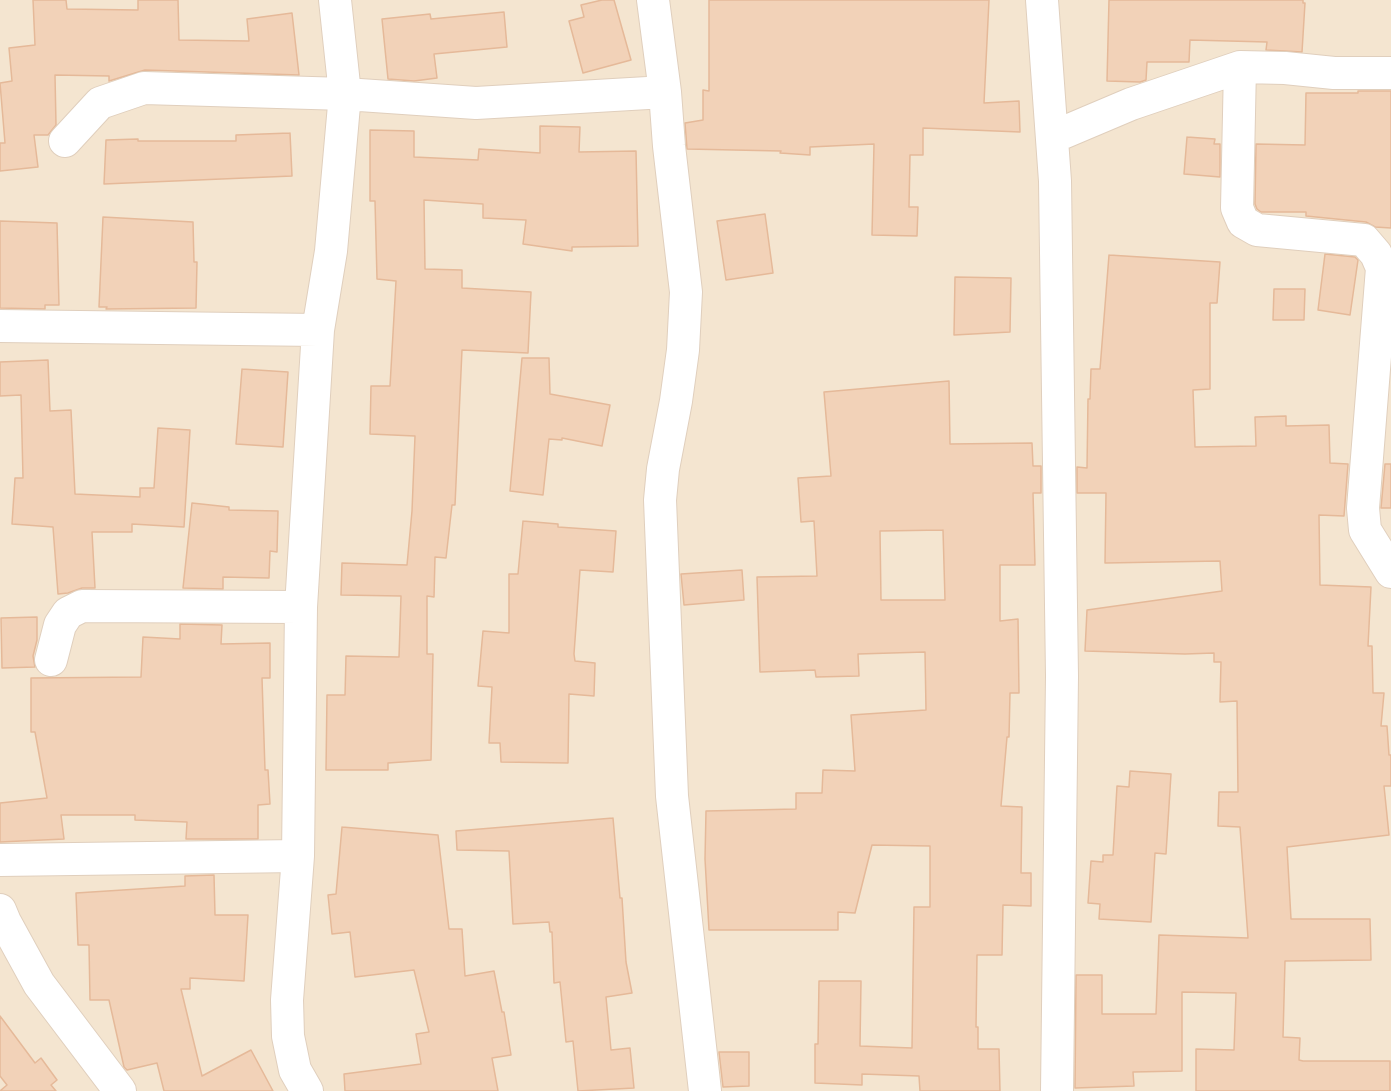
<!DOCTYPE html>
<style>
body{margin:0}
canvas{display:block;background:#fcf3e1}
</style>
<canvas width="1391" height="1091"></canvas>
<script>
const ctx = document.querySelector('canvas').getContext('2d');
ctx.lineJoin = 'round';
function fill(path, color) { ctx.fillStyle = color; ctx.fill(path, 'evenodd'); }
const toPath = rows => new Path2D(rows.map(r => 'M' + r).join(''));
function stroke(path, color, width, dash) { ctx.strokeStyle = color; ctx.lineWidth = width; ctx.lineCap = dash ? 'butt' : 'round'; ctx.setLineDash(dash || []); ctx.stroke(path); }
fill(toPath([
 [0,0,1391,0,1391,1091,0,1091]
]), '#f4e5d0');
const building = toPath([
 [33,0,66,0,67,9,138,10,138,0,178,0,179,40,249,41,247,19,292,13,299,75,145,70,109,81,109,76,55,75,56,125,48,135,34,135,38,167,0,171,0,143,5,143,0,83,12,81,9,48,35,45,33,0],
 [602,0,614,0,631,60,583,73,569,21,584,17,581,5,602,0],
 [709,0,989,0,984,103,1019,101,1020,132,923,128,923,155,910,155,909,207,918,207,917,236,872,235,874,144,810,147,810,155,780,153,781,151,687,149,685,123,703,120,703,90,709,91,709,0],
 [1109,0,1303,0,1303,3,1305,3,1302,52,1266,50,1267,42,1190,40,1189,62,1147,62,1146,80,1140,82,1107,81,1109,0],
 [504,12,507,47,434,54,437,78,414,81,388,79,382,19,430,14,431,19,504,12],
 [1358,91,1391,91,1391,228,1375,227,1366,222,1306,216,1306,212,1261,212,1257,209,1255,204,1256,144,1305,145,1306,93,1358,93,1358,91],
 [540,126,580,127,579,152,636,151,638,246,572,247,572,251,523,244,526,220,483,218,483,204,424,200,425,269,462,270,462,288,531,292,528,353,462,350,455,505,452,505,446,558,435,557,434,597,427,596,427,654,433,654,431,760,388,763,388,770,326,770,327,695,345,695,346,656,399,657,401,596,341,595,342,563,407,565,412,511,415,436,370,434,371,386,390,386,396,281,377,279,375,201,370,201,370,130,414,131,414,157,478,160,479,149,540,153,540,126],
 [290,133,292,176,104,184,106,140,138,139,138,141,236,141,236,135,290,133],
 [1187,137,1215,139,1214,144,1220,144,1220,177,1184,174,1187,137],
 [765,214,773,273,726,280,717,221,765,214],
 [103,217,193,222,194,262,197,262,196,308,106,309,107,307,99,307,103,217],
 [0,221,57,223,59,305,45,305,45,309,0,308,0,221],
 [1325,254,1355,257,1358,260,1350,315,1318,310,1325,254],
 [1109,255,1220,262,1217,303,1210,303,1210,389,1193,390,1195,447,1256,446,1255,417,1286,416,1286,426,1329,425,1330,463,1348,464,1344,516,1319,515,1320,585,1371,587,1368,646,1372,646,1373,693,1384,693,1381,726,1387,726,1389,755,1391,755,1391,786,1384,786,1389,835,1287,847,1291,919,1370,919,1371,960,1285,961,1283,1037,1300,1038,1299,1060,1303,1061,1390,1061,1390,1091,1196,1091,1196,1049,1234,1050,1236,993,1182,992,1182,1071,1133,1072,1134,1086,1075,1088,1076,975,1102,975,1102,1014,1156,1014,1159,935,1248,938,1240,827,1218,826,1219,792,1238,792,1237,701,1220,702,1221,662,1214,662,1214,653,1185,654,1085,651,1087,610,1222,591,1220,561,1105,563,1106,493,1077,493,1077,467,1087,468,1088,399,1090,399,1091,369,1100,369,1109,255],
 [955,277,1011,278,1010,332,954,335,955,277],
 [1274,289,1305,289,1304,320,1273,320,1274,289],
 [522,358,549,358,550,394,610,405,602,446,562,438,562,440,549,439,543,495,510,491,522,358],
 [48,360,50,411,71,410,75,494,140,497,140,488,154,488,158,428,190,430,184,527,132,524,132,532,92,532,95,588,82,588,68,593,58,594,53,527,12,524,15,478,23,478,21,395,0,396,0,362,48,360],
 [242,369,288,372,283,447,236,444,242,369],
 [949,381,950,444,1032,443,1033,466,1041,466,1041,493,1033,493,1035,565,1000,565,1000,621,1018,619,1019,693,1010,693,1009,737,1007,737,1001,806,1022,807,1021,873,1031,873,1031,906,1003,905,1002,955,977,955,976,1027,978,1027,978,1049,999,1049,1000,1091,920,1091,919,1076,862,1074,862,1085,815,1083,815,1044,818,1044,819,981,861,981,860,1046,912,1048,914,907,930,907,930,846,872,845,855,913,838,912,838,930,709,930,705,859,706,811,796,809,796,793,822,793,823,770,855,771,851,715,926,710,925,652,858,654,859,676,816,677,815,670,760,672,757,577,817,576,814,521,801,522,798,478,831,476,824,392,949,381],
 [943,530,945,600,881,600,880,531,943,530],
 [1385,464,1391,464,1391,508,1381,508,1385,464],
 [192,503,229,507,229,510,278,511,277,552,270,551,269,578,223,577,223,589,183,588,192,503],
 [523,521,558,524,558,527,616,531,613,572,580,570,574,654,575,661,595,663,594,696,569,694,568,763,501,762,500,743,489,743,492,687,478,686,483,631,509,633,509,574,518,574,523,521],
 [742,570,744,600,684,605,681,574,742,570],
 [37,617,37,640,33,656,35,667,2,668,1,618,37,617],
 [180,624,222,625,221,644,270,643,270,678,262,678,265,770,268,770,270,804,258,805,258,839,186,839,187,822,135,820,135,815,61,815,64,839,0,842,0,803,47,798,35,732,31,732,31,678,141,677,143,637,180,639,180,624],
 [1130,771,1171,774,1166,854,1155,853,1151,922,1099,919,1100,904,1088,903,1091,861,1103,862,1103,855,1113,855,1117,786,1129,787,1130,771],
 [613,818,620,898,622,898,626,962,632,993,606,997,611,1050,630,1048,634,1088,578,1091,573,1041,566,1042,560,982,554,983,552,932,550,932,549,922,513,924,509,851,457,850,456,831,613,818],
 [342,827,438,835,449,929,462,929,465,976,494,971,502,1012,504,1012,511,1055,492,1058,498,1091,345,1091,344,1074,421,1064,416,1034,429,1032,414,970,355,977,350,932,332,934,328,895,336,894,342,827],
 [214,875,215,915,248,915,244,981,190,978,190,989,181,989,202,1076,251,1050,273,1091,164,1091,157,1063,127,1070,124,1067,109,1000,90,1000,89,945,78,945,76,893,185,886,185,876,214,875],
 [0,1016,35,1063,41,1058,57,1080,51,1085,56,1091,0,1091,7,1085,0,1076,0,1016],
 [719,1052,749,1052,749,1086,723,1087,719,1052]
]);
fill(building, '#f2d2b8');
stroke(building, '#e5b999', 1.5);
const minor = toPath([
 [653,0,665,92,669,146,686,292,683,350,676,401,663,469,660,500,672,796,705,1091],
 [1042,0,1055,181,1062,676,1057,1091],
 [1240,67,1237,208,1243,222,1257,230,1364,240,1376,254,1382,268,1363,508,1365,530,1391,572],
 [1053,137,1131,104,1240,67,1285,68,1334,73,1391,73],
 [65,141,100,103,144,88,345,94,476,103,665,92],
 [0,326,318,330],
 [51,660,60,625,68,613,82,606,301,607],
 [0,860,298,856],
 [0,910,5,922,39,984,120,1091],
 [307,1091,295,1070,288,1036,287,1000,298,856,301,607,318,330,331,251,345,94,335,0]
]);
stroke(minor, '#e0cfbd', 34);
stroke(minor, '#fff', 32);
</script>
